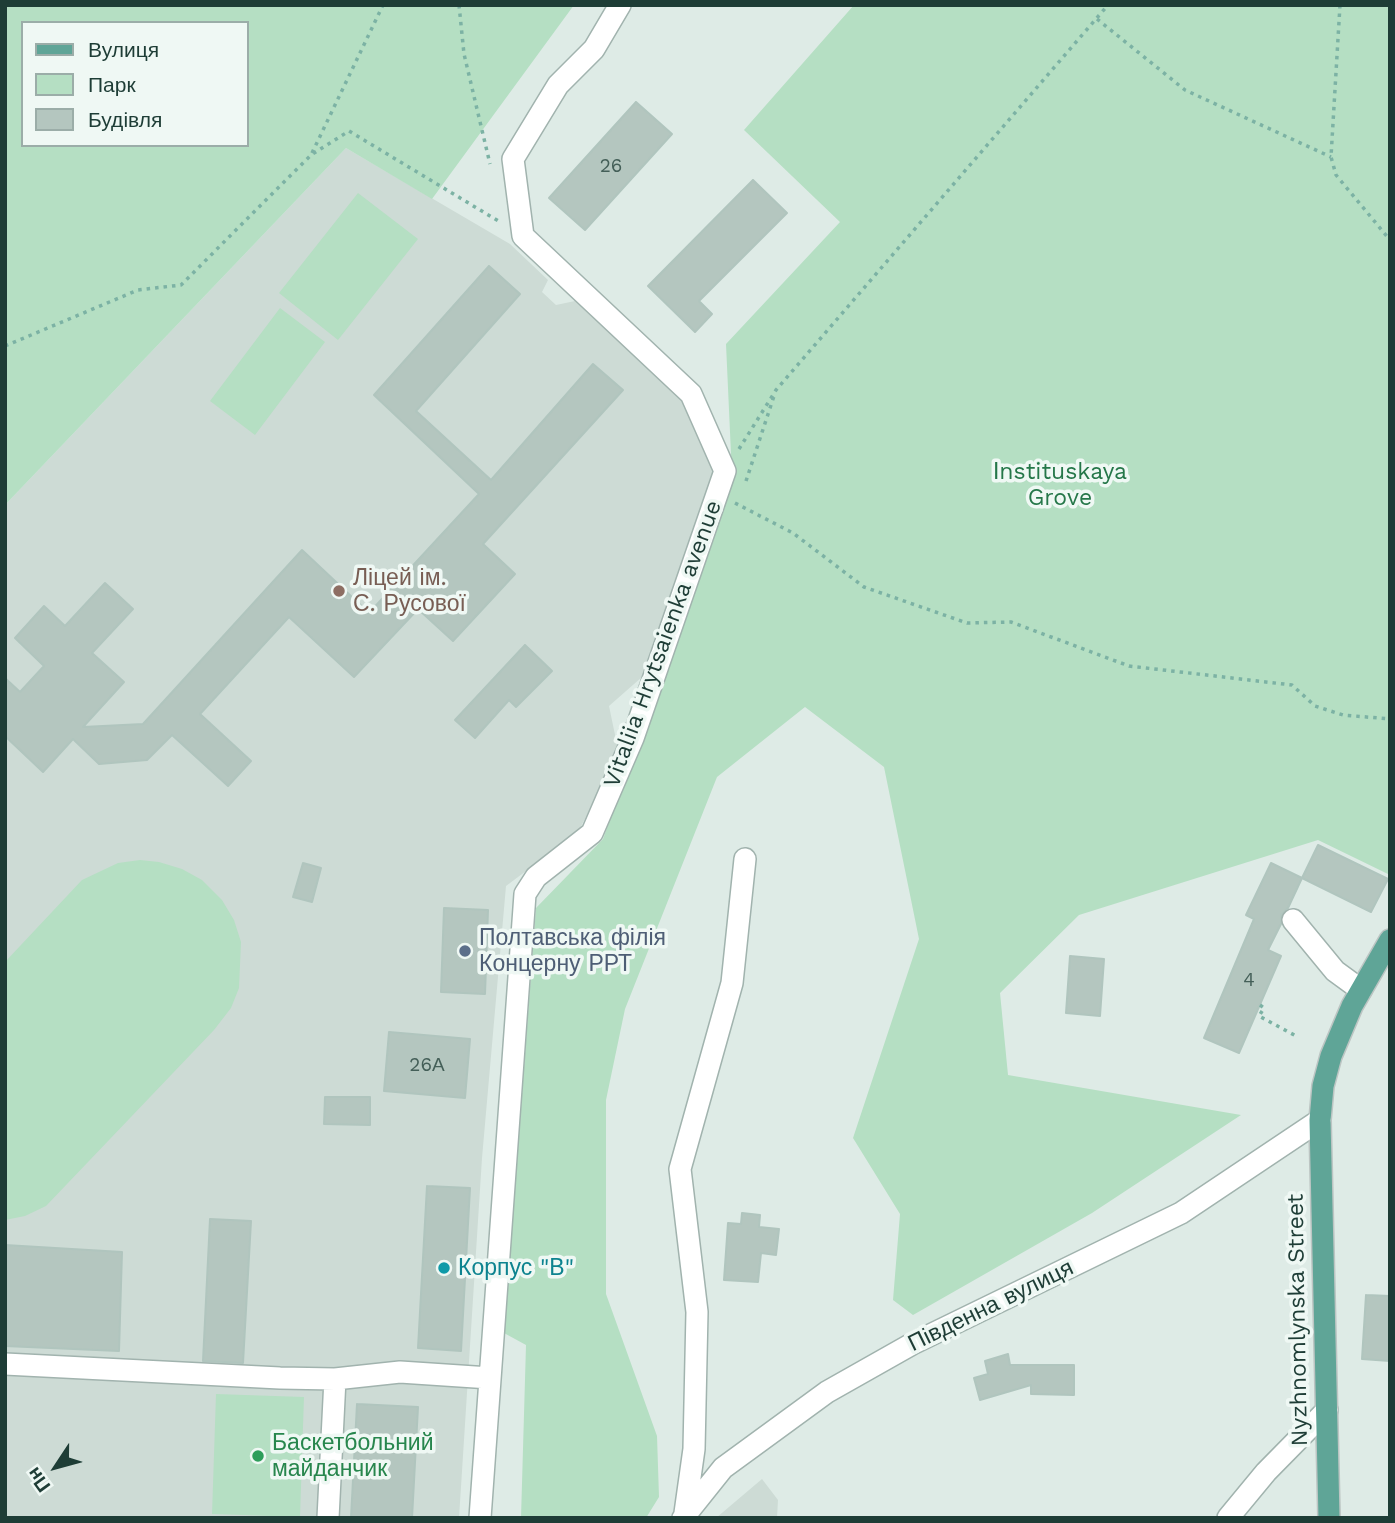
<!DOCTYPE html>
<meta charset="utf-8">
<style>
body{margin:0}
#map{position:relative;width:1395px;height:1523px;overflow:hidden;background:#deebe6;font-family:"Work Sans",sans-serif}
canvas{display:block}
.frame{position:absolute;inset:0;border:7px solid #1e3d36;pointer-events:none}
.legend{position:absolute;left:21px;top:21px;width:228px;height:126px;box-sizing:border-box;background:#eff8f4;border:2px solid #9bada8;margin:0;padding:9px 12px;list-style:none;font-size:21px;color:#1e3d36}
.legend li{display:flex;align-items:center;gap:14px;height:35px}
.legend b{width:35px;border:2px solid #9bada8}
.north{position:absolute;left:21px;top:1432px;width:70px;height:70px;-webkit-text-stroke:5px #eff8f4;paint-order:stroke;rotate:234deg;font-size:19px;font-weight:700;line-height:28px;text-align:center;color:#1e3d36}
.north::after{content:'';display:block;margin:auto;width:24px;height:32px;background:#1e3d36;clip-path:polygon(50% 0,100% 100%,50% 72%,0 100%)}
</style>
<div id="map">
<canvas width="1395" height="1523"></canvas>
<div class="frame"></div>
<ul class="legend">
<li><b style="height:9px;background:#5fa597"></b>Вулиця</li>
<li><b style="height:19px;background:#b5dfc3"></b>Парк</li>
<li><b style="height:19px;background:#b4c6bf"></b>Будівля</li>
</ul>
<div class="north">Пн</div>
</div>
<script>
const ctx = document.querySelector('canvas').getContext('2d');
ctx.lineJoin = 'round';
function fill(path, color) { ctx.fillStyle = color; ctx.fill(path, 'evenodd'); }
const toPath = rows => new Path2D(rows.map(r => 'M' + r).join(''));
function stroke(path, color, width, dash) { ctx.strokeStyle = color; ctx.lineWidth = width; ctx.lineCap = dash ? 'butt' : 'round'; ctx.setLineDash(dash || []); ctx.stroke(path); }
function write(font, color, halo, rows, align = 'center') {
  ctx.font = font + ' "Work Sans",sans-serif'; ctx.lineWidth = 7; ctx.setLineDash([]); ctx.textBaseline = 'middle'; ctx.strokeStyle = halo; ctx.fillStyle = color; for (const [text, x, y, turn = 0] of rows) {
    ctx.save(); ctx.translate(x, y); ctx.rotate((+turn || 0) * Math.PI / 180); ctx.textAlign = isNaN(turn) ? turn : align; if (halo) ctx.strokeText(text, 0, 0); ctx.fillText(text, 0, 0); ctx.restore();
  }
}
fill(toPath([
 [346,148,510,244,548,280,542,292,556,305,575,301,688,404,706,442,713,476,642,677,609,706,619,754,578,832,506,886,482,1158,459,1518,5,1518,5,505],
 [762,1479,778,1500,777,1518,716,1518]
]), '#cddbd5');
fill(toPath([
 [5,5,574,5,432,199,346,148,5,505],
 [23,23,247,23,247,145,23,145],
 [854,5,1390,5,1390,875,1318,840,1079,915,1000,993,1008,1075,1241,1115,1092,1213,913,1315,893,1300,900,1214,853,1138,919,939,884,767,805,707,717,777,625,1009,606,1100,606,1294,657,1436,659,1497,646,1518,521,1518,526,1345,504,1333,536,908,603,839,720,512,732,476,726,344,840,222,744,130],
 [358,193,418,239,338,340,279,293],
 [280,308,325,342,255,435,210,401],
 [140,860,159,862,182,869,202,880,222,900,234,920,241,942,239,988,231,1008,214,1030,46,1206,25,1216,5,1220,5,962,82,880,118,863],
 [216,1394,304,1397,300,1517,212,1514]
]), '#b5dfc3');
const building = toPath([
 [636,102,672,134,585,230,549,198,636,102],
 [753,180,787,213,699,301,712,314,695,332,648,286,753,180],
 [489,266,520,294,416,411,491,480,593,364,623,390,483,544,515,574,453,641,418,609,354,677,289,617,200,714,251,761,228,786,172,735,147,760,99,764,73,739,43,772,5,736,5,678,20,692,44,666,15,638,44,606,65,626,105,583,133,609,92,653,124,682,83,727,143,724,302,550,369,613,479,494,374,395,489,266],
 [525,645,552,671,516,707,509,700,475,738,455,720,525,645],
 [1318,845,1388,879,1371,912,1302,878,1318,845],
 [303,863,321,868,312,902,293,897,303,863],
 [1271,863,1302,878,1288,908,1281,915,1281,924,1268,950,1281,956,1239,1053,1204,1038,1254,919,1246,915,1271,863],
 [444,908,488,910,485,994,441,992,444,908],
 [1070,956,1104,959,1100,1016,1066,1013,1070,956],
 [389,1032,470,1039,465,1098,384,1091,389,1032],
 [325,1097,370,1097,370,1125,324,1124,325,1097],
 [427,1186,470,1188,461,1351,418,1348,427,1186],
 [742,1213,760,1215,759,1227,779,1229,776,1255,761,1253,758,1282,724,1280,728,1223,741,1224,742,1213],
 [210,1219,251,1221,243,1363,203,1361,210,1219],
 [5,1245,122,1252,119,1351,5,1346,5,1245],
 [1366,1295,1390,1296,1390,1361,1362,1359,1366,1295],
 [1008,1354,1010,1365,1074,1365,1074,1395,1031,1394,1031,1385,980,1400,974,1378,988,1374,985,1361,1008,1354],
 [357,1404,418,1407,412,1518,351,1518,357,1404]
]);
fill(building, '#b4c6bf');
stroke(building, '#b0c5be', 2);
const minor = toPath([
 [1293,920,1335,971,1361,990],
 [5,1364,280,1378,335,1379,400,1372,490,1378],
 [685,1513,694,1449,697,1312,680,1169,732,983,745,859],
 [328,1518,335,1379],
 [480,1518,525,894,536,877,592,833,633,738,725,471,691,394,523,236,513,159,558,85,594,49,620,5],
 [683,1518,723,1468,827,1392,912,1344,1181,1213,1320,1120],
 [1228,1518,1266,1472,1327,1410]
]);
const major = toPath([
 [1329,1518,1320,1120,1323,1086,1331,1056,1352,1006,1390,940]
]);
stroke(minor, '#a1b3ae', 24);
stroke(major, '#bcc5c3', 24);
stroke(toPath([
 [459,5,464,54,490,164],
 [1340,5,1331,157,1336,175,1390,240],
 [1097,19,1185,90,1331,157],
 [312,153,383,5],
 [5,346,138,290,181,285,311,155,349,131,500,222],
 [739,449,776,390,1108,5],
 [746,481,774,396],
 [735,503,793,533,864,587,967,623,1011,622,1129,666,1292,685,1315,706,1343,715,1390,719],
 [1260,1005,1264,1008,1259,1016,1296,1036]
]), '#7cb2a4', 3.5, [3.5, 5]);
stroke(minor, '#fff', 21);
stroke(major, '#5fa597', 21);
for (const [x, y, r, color] of [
 [339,591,7,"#8d6e63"],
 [465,951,7,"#5c6f8a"],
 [444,1268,7,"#0f9aa8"],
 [258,1456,7,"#2e9e5b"]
]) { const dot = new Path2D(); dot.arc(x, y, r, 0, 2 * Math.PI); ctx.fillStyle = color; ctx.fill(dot); stroke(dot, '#eff8f4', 2.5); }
write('19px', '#445f58', null, [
 ["26",611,166],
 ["4",1249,980],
 ["26А",427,1065]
]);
write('23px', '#257749', '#eff8f4', [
 ["Іnstituskaya",1060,472],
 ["Grove",1060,498]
]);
write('23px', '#785e54', '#eff8f4', [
 ["Ліцей ім.",353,578],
 ["С. Русової",353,604]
], 'left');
write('23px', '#1e3d36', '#eff8f4', [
 ["Vitaliia Hrytsaienka avenue",663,644,-70],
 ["Південна вулиця",991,1306,-26],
 ["Nyzhnomlynska Street",1298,1320,-91]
]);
write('23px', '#4e5e75', '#eff8f4', [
 ["Полтавська філія",479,938],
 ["Концерну РРТ",479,964]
], 'left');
write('23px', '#0d838f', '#eff8f4', [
 ["Корпус \"В\"",458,1268]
], 'left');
write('23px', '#27864d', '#eff8f4', [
 ["Баскетбольний",272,1443],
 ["майданчик",272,1469]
], 'left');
</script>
